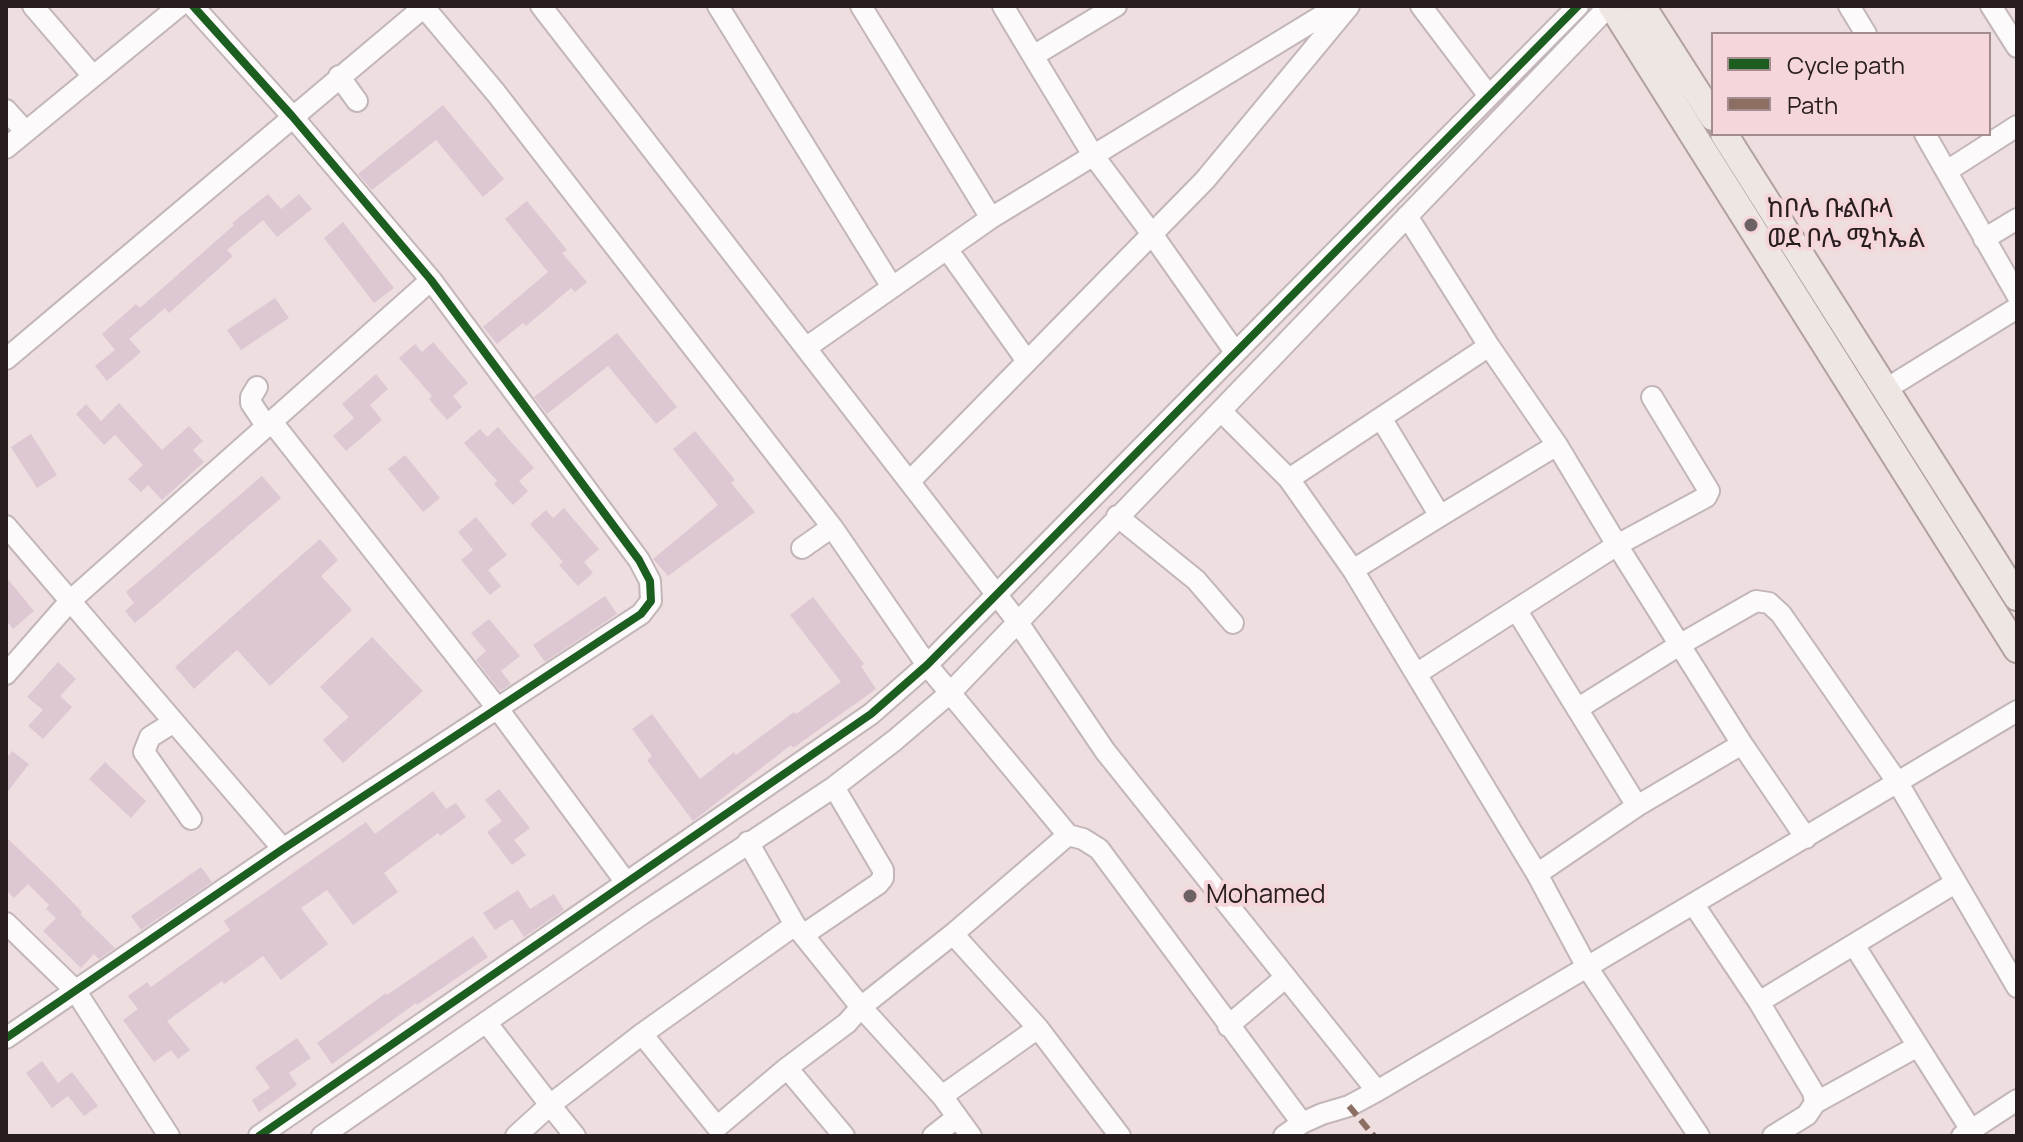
<!DOCTYPE html>
<meta charset="utf-8">
<style>
body{margin:0}
#map{position:relative;width:2023px;height:1142px;overflow:hidden;background:#eedee0;font-family:Manrope,sans-serif}
canvas{display:block}
.frame{position:absolute;inset:0;border:8px solid #281d1f;pointer-events:none}
.legend{position:absolute;left:1711px;top:32px;width:280px;height:104px;box-sizing:border-box;background:#f5d7db;border:2px solid #a38d90;margin:0;padding:10px 14px;list-style:none;font-size:24px;color:#281d1f}
.legend li{display:flex;align-items:center;gap:16px;height:40px}
.legend b{width:40px;border:2px solid #a38d90}
</style>
<div id="map">
<canvas width="2023" height="1142"></canvas>
<div class="frame"></div>
<ul class="legend">
<li><b style="height:10px;background:#1b5e20"></b>Cycle path</li>
<li><b style="height:10px;background:#8d6e63"></b>Path</li>
</ul>
</div>
<script>
const ctx = document.querySelector('canvas').getContext('2d');
ctx.lineJoin = 'round';
function fill(path, color) { ctx.fillStyle = color; ctx.fill(path, 'evenodd'); }
const toPath = rows => new Path2D(rows.map(r => 'M' + r).join(''));
function stroke(path, color, width, dash) { ctx.strokeStyle = color; ctx.lineWidth = width; ctx.lineCap = dash ? 'butt' : 'round'; ctx.setLineDash(dash || []); ctx.stroke(path); }
function write(font, color, halo, rows, align = 'center') {
  ctx.font = font + ' Manrope,"Noto Sans Ethiopic",sans-serif'; ctx.lineWidth = 8; ctx.setLineDash([]); ctx.textBaseline = 'middle'; ctx.strokeStyle = halo; ctx.fillStyle = color; for (const [text, x, y, turn = 0] of rows) {
    ctx.save(); ctx.translate(x, y); ctx.rotate((+turn || 0) * Math.PI / 180); ctx.textAlign = isNaN(turn) ? turn : align; if (halo) ctx.strokeText(text, 0, 0); ctx.fillText(text, 0, 0); ctx.restore();
  }
}
fill(toPath([
 [443,105,504,179,483,197,436,140,372,190,358,174],
 [268,194,281,209,299,194,312,209,277,237,263,220,227,250,233,256,169,313,165,308,129,339,141,352,107,381,95,366,115,350,102,334,136,304,140,308,234,225,232,223],
 [527,201,567,250,562,253,587,282,575,292,571,288,526,326,523,323,497,344,483,327,548,272,505,219],
 [343,222,394,288,374,303,324,238],
 [275,298,289,318,241,350,227,330],
 [617,333,677,407,656,424,608,366,547,414,534,397],
 [433,342,468,383,453,396,462,407,447,420,429,399,432,396,399,358,415,344,422,352],
 [376,374,388,389,370,405,382,420,346,451,333,436,354,418,342,404],
 [119,403,162,450,189,426,203,441,193,450,204,462,162,500,148,485,141,492,128,479,143,465,115,435,104,445,76,414,86,404,101,421],
 [498,427,534,468,519,481,528,491,513,505,494,484,497,481,464,443,480,429,487,437],
 [695,431,735,480,731,483,755,512,668,576,653,559,718,505,673,449],
 [31,434,57,475,37,488,11,447],
 [405,455,440,498,423,512,388,469],
 [262,476,281,498,135,623,125,611,134,603,126,592],
 [564,508,599,549,584,562,593,573,578,586,559,565,563,562,530,524,546,510,553,518],
 [476,517,507,555,488,570,501,586,490,595,461,560,473,550,458,532],
 [320,539,338,560,321,576,352,610,270,686,237,650,194,689,175,667],
 [6,577,34,611,13,629,6,620],
 [605,596,617,614,545,662,533,645],
 [813,597,864,664,861,666,876,689,793,748,791,745,693,821,647,760,652,756,632,729,652,714,700,779,734,752,736,755,794,712,796,714,841,682,790,615],
 [489,619,520,656,501,671,511,684,500,691,476,660,486,651,471,633],
 [372,637,423,691,343,763,323,740,349,717,320,687],
 [58,662,76,679,60,696,72,707,43,739,28,726,43,710,27,697],
 [12,751,29,764,6,794,6,759],
 [105,762,146,801,131,818,89,779],
 [499,789,530,828,514,840,526,855,512,865,487,832,502,821,485,800],
 [433,791,446,809,456,803,466,817,440,836,438,833,384,873,398,892,353,925,327,890,301,908,328,944,281,980,263,956,224,984,222,981,167,1021,190,1050,178,1059,171,1050,154,1062,123,1020,138,1009,128,996,147,982,151,987,230,930,224,921,366,822,375,834],
 [6,837,52,881,82,912,80,914,115,948,99,959,94,954,81,968,43,931,56,918,46,909,49,905,28,884,14,898,6,890],
 [201,867,212,882,141,930,131,916],
 [518,890,530,909,554,894,564,910,524,937,512,919,495,930,483,913],
 [473,936,488,957,417,1005,416,1003,332,1064,317,1043,386,993,387,995],
 [297,1038,311,1058,289,1073,297,1085,259,1112,252,1100,270,1088,255,1067],
 [42,1061,58,1083,72,1072,98,1106,84,1116,68,1096,52,1108,26,1073]
]), '#dcc7d2');
const minor = toPath([
 [33,6,93,76],
 [423,6,496,93,832,527,927,665,1068,835,1083,839,1099,849,1302,1123],
 [541,6,1017,621,1105,751,1377,1091],
 [718,6,892,287],
 [861,6,991,218,1338,6],
 [1003,6,1033,56,1116,6],
 [1421,6,1489,96],
 [1849,6,1866,34],
 [1991,6,2017,47],
 [1033,56,1093,155,1152,234,1235,352],
 [339,76,357,101],
 [6,110,25,131],
 [1925,134,2017,295],
 [6,148,179,6],
 [1947,171,2017,126],
 [1984,239,2017,219],
 [947,249,1027,361],
 [807,347,991,218],
 [6,359,425,6],
 [257,387,251,397,251,403,267,427],
 [1886,389,2017,308],
 [1652,397,1709,491,1706,497,1617,545,1742,744,1806,838],
 [1222,412,1289,479,1353,570,1416,674],
 [272,422,498,709,625,881],
 [1289,479,1489,346],
 [911,480,1205,180,1349,6],
 [1117,516,1196,580,1233,623],
 [1440,516,1557,445],
 [6,526,283,849],
 [802,548,832,527],
 [1353,570,1440,516,1381,418],
 [1517,611,1637,806,1537,874],
 [6,674,70,601,431,280],
 [1577,709,1681,644,1756,601,1769,603,1781,614,1898,783,2017,987],
 [174,722,150,737,144,752,191,819],
 [1637,806,1742,744],
 [748,842,795,925],
 [1694,905,1759,1002,1813,1092,1815,1103,1807,1115,1773,1136],
 [6,923,75,990,169,1136],
 [953,934,1038,1028,1120,1136],
 [803,935,878,884,883,878,883,870,834,787],
 [1854,945,1971,1130],
 [1759,1002,1955,883],
 [486,1022,550,1105,642,1034,795,925,861,1007,953,934,1068,835],
 [1228,1026,1286,977],
 [642,1034,717,1127,787,1068,847,1023,861,1007,942,1096,1038,1028],
 [6,1038,283,849,641,614,651,601,650,581,639,560,431,280,292,116,193,6],
 [787,1068,844,1136],
 [942,1096,971,1136],
 [1815,1103,1918,1046],
 [259,1136,871,714,927,665,1578,6],
 [322,1136,642,914,834,787,895,740,950,693,1609,6],
 [516,1136,550,1105,575,1136],
 [933,1136,956,1118],
 [1284,1136,1302,1123,1322,1114,1349,1106,1377,1091,1587,967,1537,874,1416,674,1617,545,1557,445,1489,346,1407,216],
 [1699,1136,1587,967,2017,711],
 [1962,1136,2017,1100]
]);
const major = toPath([
 [1612,6,2017,649],
 [1642,6,1713,117],
 [1724,134,2017,597]
]);
stroke(minor, '#c3b6b8', 24);
stroke(major, '#b2a09f', 30);
stroke(minor, '#fcfafa', 20);
stroke(major, '#ede6e3', 26);
stroke(toPath([
 [1349,1106,1374,1136]
]), '#8d6e63', 6, [12, 6]);
stroke(toPath([
 [6,1038,283,849,641,614,651,601,650,581,639,560,431,280,292,116,193,6],
 [259,1136,871,714,927,665,1578,6]
]), '#1b5e20', 8);
for (const [x, y, r, color] of [
 [1751,225,8,"#6d6163"],
 [1190,896,8,"#6d6163"]
]) { const dot = new Path2D(); dot.arc(x, y, r, 0, 2 * Math.PI); ctx.fillStyle = color; ctx.fill(dot); stroke(dot, '#f5d7db', 3); }
write('26px', '#281d1f', '#f5d7db', [
 ["ከቦሌ ቡልቡላ",1767,210],
 ["ወደ ቦሌ ሚካኤል",1767,240],
 ["Mohamed",1206,896]
], 'left');
</script>
